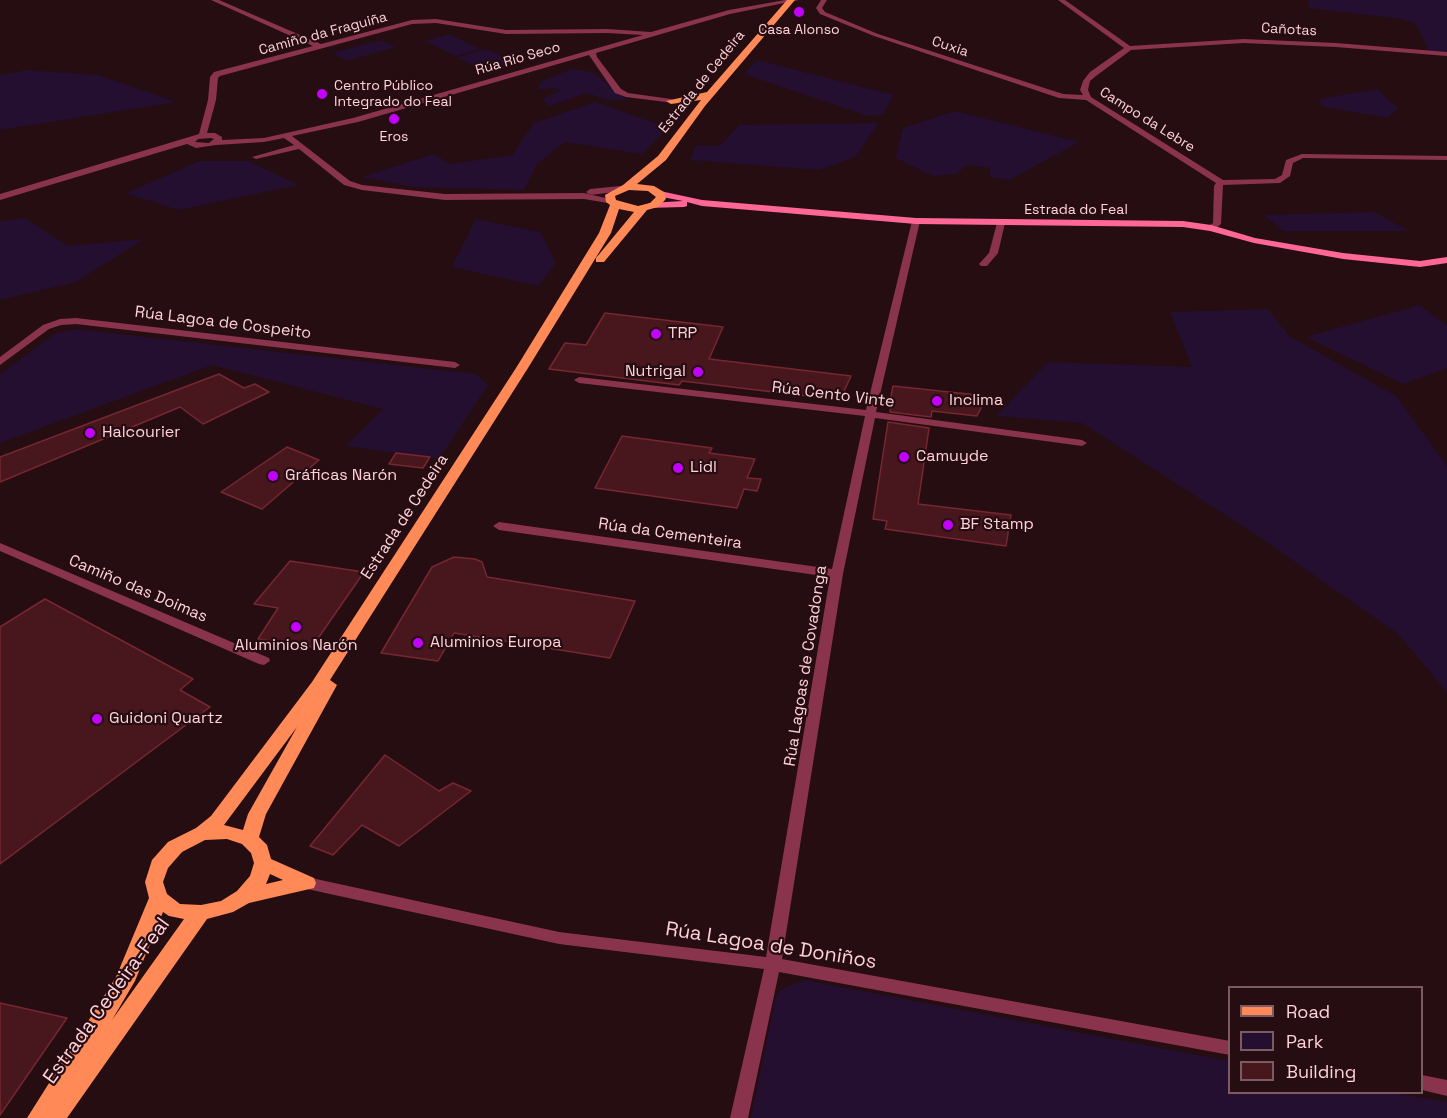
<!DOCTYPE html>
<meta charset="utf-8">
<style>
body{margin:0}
#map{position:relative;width:1447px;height:1118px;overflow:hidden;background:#260d11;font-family:"Space Grotesk",sans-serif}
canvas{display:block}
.legend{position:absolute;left:1228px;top:986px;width:195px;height:108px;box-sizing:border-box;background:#260d11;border:2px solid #7d5b62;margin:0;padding:8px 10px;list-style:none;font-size:18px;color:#ffd1db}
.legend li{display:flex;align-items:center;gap:12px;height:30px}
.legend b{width:30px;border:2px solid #7d5b62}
</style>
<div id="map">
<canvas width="1447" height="1118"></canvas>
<ul class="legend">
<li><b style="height:8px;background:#ff8a58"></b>Road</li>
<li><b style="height:16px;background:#240f30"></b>Park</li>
<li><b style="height:16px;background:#48171d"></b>Building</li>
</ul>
</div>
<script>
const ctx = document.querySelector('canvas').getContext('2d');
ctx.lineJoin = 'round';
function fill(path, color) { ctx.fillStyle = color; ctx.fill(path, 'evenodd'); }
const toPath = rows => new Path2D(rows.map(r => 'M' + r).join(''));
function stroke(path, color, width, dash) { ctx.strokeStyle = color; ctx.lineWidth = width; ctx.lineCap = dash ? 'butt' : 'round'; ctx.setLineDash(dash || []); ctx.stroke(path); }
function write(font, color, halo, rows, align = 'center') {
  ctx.font = font + ' "Space Grotesk",sans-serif'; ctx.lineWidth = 4.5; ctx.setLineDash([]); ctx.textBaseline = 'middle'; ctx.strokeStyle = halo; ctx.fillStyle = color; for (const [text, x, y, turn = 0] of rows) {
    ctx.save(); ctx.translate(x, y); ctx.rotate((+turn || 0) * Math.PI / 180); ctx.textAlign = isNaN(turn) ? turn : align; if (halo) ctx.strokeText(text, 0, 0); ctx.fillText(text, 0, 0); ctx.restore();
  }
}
fill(toPath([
 [1309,0,1447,0,1447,52,1429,51,1416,24,1402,19,1308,8],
 [449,34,480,49,455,56,425,41],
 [381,40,396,47,347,61,332,53],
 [485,49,520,64,491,73,457,58],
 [757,60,893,95,883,115,868,116,744,74],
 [571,69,593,72,627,100,607,100,587,93,549,106,542,99,562,90,553,88,537,90,542,81],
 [27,70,98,75,176,102,0,130,0,75],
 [1377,89,1398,108,1388,118,1324,107,1318,99],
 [596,102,668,128,642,154,565,142,537,164,524,190,414,187,362,177,434,154,450,164,512,155,534,123],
 [955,111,1079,142,1009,180,989,177,991,168,967,165,956,174,933,176,896,158,903,128],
 [879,123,855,157,819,170,690,160,696,146,720,146,739,125],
 [200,161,248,161,298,185,178,210,126,193],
 [1374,212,1409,231,1283,231,1264,215],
 [25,218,68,246,144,239,76,282,0,300,0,221],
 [476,219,540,232,556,263,538,286,452,267],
 [1419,305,1447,325,1447,368,1403,384,1306,337],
 [1268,309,1289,336,1396,396,1447,466,1447,692,1398,634,1258,536,1082,423,996,416,1048,362,1192,367,1170,312],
 [75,329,476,374,488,385,439,459,346,446,383,409,212,365,0,443,0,374,54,334],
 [804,980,1229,1061,1230,1092,1395,1093,1447,1102,1447,1118,751,1118,775,1000,780,990]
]), '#240f30');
const building = toPath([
 [605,313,723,327,709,359,851,376,840,400,682,381,679,385,549,369,565,343,586,345,605,313],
 [219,374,244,388,255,384,269,392,203,424,180,407,0,482,0,457,219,374],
 [893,386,987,396,977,416,932,411,931,417,890,412,891,406,889,406,893,386],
 [888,422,929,428,918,504,1011,515,1006,546,885,529,887,521,873,519,888,422],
 [622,436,712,448,709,453,755,459,747,478,761,479,757,491,744,489,737,508,595,488,622,436],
 [287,447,319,460,262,509,221,492,287,447],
 [396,453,430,457,423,468,389,464,396,453],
 [454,557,475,559,482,562,487,577,635,601,610,658,454,633,438,661,381,653,432,567,454,557],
 [290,561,364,572,312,647,258,639,278,608,254,604,290,561],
 [45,599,193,679,180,690,210,707,0,864,0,627,45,599],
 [385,755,439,791,453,783,471,791,399,846,362,825,333,855,310,846,385,755],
 [0,1003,67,1018,0,1115,0,1003]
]);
fill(building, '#48171d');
stroke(building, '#762731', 1.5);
fill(toPath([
 [211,0,219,0,321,44,412,20,436,19,506,30,607,29,651,32,729,10,785,0,799,0,730,14,596,53,597,57,621,89,628,93,671,99,675,101,674,103,626,97,615,93,589,55,358,122,292,136,350,181,362,185,445,194,584,193,614,200,614,204,584,199,445,200,362,190,344,185,299,149,256,159,252,157,294,145,284,138,264,142,216,145,196,148,187,144,0,200,0,194,199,134,208,100,210,77,214,72,313,46,211,0],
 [436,23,506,34,607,33,643,35,353,118,264,138,222,140,222,137,215,133,207,133,216,100,218,78,220,76,412,24,436,23],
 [211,138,214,139,209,143,195,142,198,139,211,138],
 [821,0,827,0,822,8,825,12,878,34,1063,94,1083,95,1080,90,1083,81,1090,72,1124,48,1058,0,1065,0,1130,46,1243,39,1336,43,1447,52,1447,56,1336,47,1243,43,1131,50,1096,76,1090,81,1088,90,1091,97,1223,180,1275,179,1282,175,1286,160,1302,154,1447,156,1447,160,1303,158,1293,163,1290,176,1280,183,1223,185,1221,224,1214,230,1208,230,1208,226,1213,223,1214,186,1216,183,1086,100,1059,98,874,36,820,14,816,8,821,0],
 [620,186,624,189,623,191,590,195,586,192,590,189,620,186],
 [916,218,920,221,876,412,1082,440,1087,443,1082,446,875,418,843,574,782,959,1230,1041,1230,1055,779,972,748,1118,730,1118,764,969,559,944,307,889,302,887,299,883,302,879,307,877,559,932,766,957,830,577,499,530,493,526,499,522,832,569,865,416,579,383,574,380,579,377,866,410,912,221,916,218],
 [1001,220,1005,223,998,253,987,266,981,266,979,264,989,253,997,223,1001,220],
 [76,318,455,362,460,365,455,368,76,324,61,325,49,329,0,365,0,357,43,325,60,319,76,318],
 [0,543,269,658,270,661,264,665,259,664,0,551,0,543],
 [1422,1075,1447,1080,1447,1096,1422,1090,1422,1075]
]), '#89344c');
fill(toPath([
 [660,191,702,200,916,218,1183,221,1211,225,1255,238,1343,253,1420,261,1447,257,1447,263,1420,267,1343,259,1254,243,1210,231,1183,227,916,224,702,206,687,202,687,206,684,207,646,208,645,206,649,203,683,201,657,196,657,192,660,191]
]), '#ff6896');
fill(toPath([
 [787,0,795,0,705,106,666,160,637,184,654,186,664,192,666,198,665,200,658,207,647,210,604,262,596,262,596,258,634,212,619,209,611,233,528,368,330,680,337,685,266,814,259,837,267,845,271,859,314,878,316,883,314,888,249,903,233,912,207,919,67,1118,27,1118,116,977,149,898,145,882,152,860,168,842,196,828,211,816,312,682,516,368,599,233,610,205,606,202,605,195,623,185,658,156,701,100,671,104,666,101,707,92,787,0],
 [629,190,648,191,656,197,650,203,638,206,616,200,615,196,629,190],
 [297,727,248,814,243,830,224,825,297,727],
 [227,839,242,844,251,853,254,863,250,876,237,891,221,901,201,905,180,904,167,894,163,882,168,868,182,852,205,840,227,839],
 [270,874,283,880,266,884,270,874],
 [163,912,169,916,184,919,112,1020,135,981,163,912]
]), '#ff8a58');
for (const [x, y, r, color] of [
 [799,12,6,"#c300fc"],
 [322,94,6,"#c300fc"],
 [394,119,6,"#c300fc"],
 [656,334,6,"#c300fc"],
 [698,372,6,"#c300fc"],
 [937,401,6,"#c300fc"],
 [90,433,6,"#c300fc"],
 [904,457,6,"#c300fc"],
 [678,468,6,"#c300fc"],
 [273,476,6,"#c300fc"],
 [948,525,6,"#c300fc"],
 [296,627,6,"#c300fc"],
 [418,643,6,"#c300fc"],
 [97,719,6,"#c300fc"]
]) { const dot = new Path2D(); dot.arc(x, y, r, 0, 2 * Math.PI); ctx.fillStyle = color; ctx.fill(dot); stroke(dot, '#260d11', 2); }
write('14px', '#ffd1db', '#260d11', [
 ["Casa Alonso",799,30],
 ["Centro Público",334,86,"left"],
 ["Integrado do Feal",334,102,"left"],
 ["Eros",394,137]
]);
write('14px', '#ffd1db', '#260d11', [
 ["Cañotas",1289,30,3],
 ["Camiño da Fraguiña",323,34,-15],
 ["Cuxia",950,47,18],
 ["Rúa Río Seco",518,59,-16],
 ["Estrada de Cedeira",702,82,-51],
 ["Campo da Lebre",1147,120,32],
 ["Estrada do Feal",1076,210]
]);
write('16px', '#ffd1db', '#260d11', [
 ["Rúa Lagoa de Cospeito",223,323,7],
 ["Rúa Cento Vinte",833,395,7],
 ["Estrada de Cedeira",405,517,-57],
 ["Rúa da Cementeira",670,534,8],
 ["Camiño das Doimas",138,589,23],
 ["Rúa Lagoas de Covadonga",806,666,-81]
]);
write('16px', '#ffd1db', '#260d11', [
 ["TRP",668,334],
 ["Nutrigal",686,372,"right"],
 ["Inclima",949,401],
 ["Halcourier",102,433],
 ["Camuyde",916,457],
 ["Lidl",690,468],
 ["Gráficas Narón",285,476],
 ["BF Stamp",960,525],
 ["Aluminios Europa",430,643],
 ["Aluminios Narón",296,646,"center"],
 ["Guidoni Quartz",109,719]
], 'left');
write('20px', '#ffd1db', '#260d11', [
 ["Rúa Lagoa de Doniños",771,946,9],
 ["Estrada Cedeira-Feal",107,1001,-54]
]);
</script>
